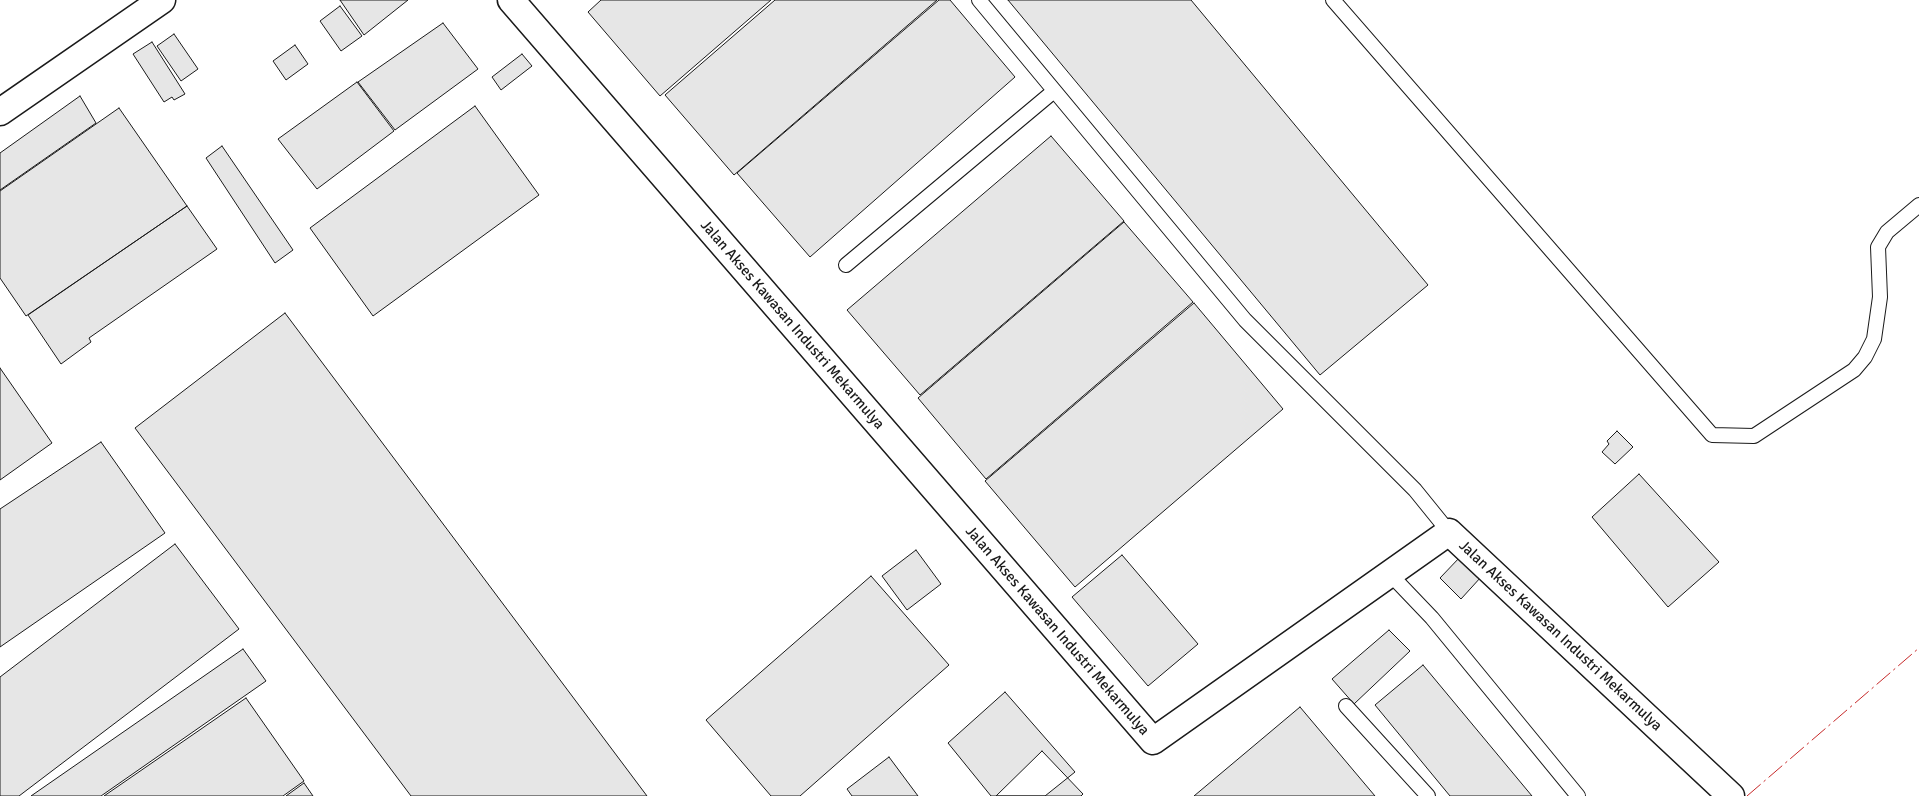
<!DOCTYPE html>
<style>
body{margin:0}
canvas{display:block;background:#fff}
</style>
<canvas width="1919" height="796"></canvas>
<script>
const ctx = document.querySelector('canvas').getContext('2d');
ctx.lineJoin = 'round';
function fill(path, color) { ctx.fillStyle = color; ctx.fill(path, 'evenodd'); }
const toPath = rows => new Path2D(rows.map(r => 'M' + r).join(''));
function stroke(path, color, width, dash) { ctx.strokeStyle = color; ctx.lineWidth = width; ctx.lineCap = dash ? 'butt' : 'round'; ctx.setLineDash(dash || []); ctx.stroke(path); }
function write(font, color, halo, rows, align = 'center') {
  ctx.font = font + ' Signika,sans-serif'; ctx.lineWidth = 4; ctx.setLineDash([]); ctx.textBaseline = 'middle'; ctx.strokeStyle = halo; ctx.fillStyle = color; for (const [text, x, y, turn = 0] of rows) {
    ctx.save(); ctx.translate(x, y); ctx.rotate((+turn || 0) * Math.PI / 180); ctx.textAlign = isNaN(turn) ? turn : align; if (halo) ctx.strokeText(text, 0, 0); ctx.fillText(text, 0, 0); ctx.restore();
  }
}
const building = toPath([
 [340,0,408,0,364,35,340,0],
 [601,0,771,0,660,96,588,12,601,0],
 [775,0,937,0,734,175,665,95,775,0],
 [939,0,950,0,1015,77,810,257,737,173,939,0],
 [1008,0,1191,0,1428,285,1320,375,1008,0],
 [340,6,362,36,341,51,320,21,340,6],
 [443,23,478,69,395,130,358,82,443,23],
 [174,34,198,69,181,81,157,46,174,34],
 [152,42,185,94,174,100,172,97,164,102,133,54,152,42],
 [295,45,308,64,286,80,273,61,295,45],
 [522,54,532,66,501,90,492,77,522,54],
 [357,82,394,131,317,189,278,139,357,82],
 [80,96,96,123,0,190,0,153,80,96],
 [475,106,539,195,373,316,310,228,475,106],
 [119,108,187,206,26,316,0,278,0,191,119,108],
 [1051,136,1124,221,920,395,847,310,1051,136],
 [222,146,293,250,275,263,206,158,222,146],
 [187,206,217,249,89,338,91,342,61,364,28,315,187,206],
 [1124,222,1193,302,986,479,918,398,1124,222],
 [1194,303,1283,409,1075,587,985,481,1194,303],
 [285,313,647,796,411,796,135,428,285,313],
 [0,368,52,443,0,480,0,368],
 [1617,431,1633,447,1615,464,1602,452,1609,444,1607,441,1617,431],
 [101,442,165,533,0,647,0,509,101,442],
 [1639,474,1719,562,1668,607,1592,517,1639,474],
 [175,544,239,629,19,796,0,796,0,677,175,544],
 [916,550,941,584,907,610,882,576,916,550],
 [1122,555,1198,644,1148,686,1072,597,1122,555],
 [1461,556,1481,577,1461,599,1440,578,1461,556],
 [871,576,949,665,800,796,771,796,706,720,871,576],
 [1389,630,1410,651,1354,704,1332,679,1389,630],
 [243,649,266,681,101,796,31,796,243,649],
 [1423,665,1532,796,1450,796,1375,705,1423,665],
 [1005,692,1075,772,1045,796,991,796,948,743,1005,692],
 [246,698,304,781,283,796,104,796,246,698],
 [1300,707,1375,796,1194,796,1300,707],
 [1042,751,1083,794,1081,796,996,796,1042,751],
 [889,757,918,796,852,796,847,789,889,757],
 [304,783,313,796,286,796,304,783]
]);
fill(building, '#e6e6e6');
stroke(building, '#1a1a1a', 1);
const lane = toPath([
 [979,0,1245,320,1415,490,1449,532],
 [1333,0,1712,435,1754,436,1854,370,1865,357,1874,339,1880,297,1878,247,1887,232,1919,205],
 [846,265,1054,91],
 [1389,573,1432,618,1578,796],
 [1346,706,1428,796]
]);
const street = toPath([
 [511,0,1153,741,1449,532,1731,796],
 [0,112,162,0]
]);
stroke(lane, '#1a1a1a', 16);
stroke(street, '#1a1a1a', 29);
stroke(lane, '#fff', 14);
stroke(street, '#fff', 26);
stroke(toPath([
 [1747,796,1919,648]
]), '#c62828', 1, [18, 4, 2.5, 4]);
write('15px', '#1a1a1a', '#fff', [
 ["Jalan Akses Kawasan Industri Mekarmulya",792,325,49],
 ["Jalan Akses Kawasan Industri Mekarmulya",1057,631,49],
 ["Jalan Akses Kawasan Industri Mekarmulya",1560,636,43]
]);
</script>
